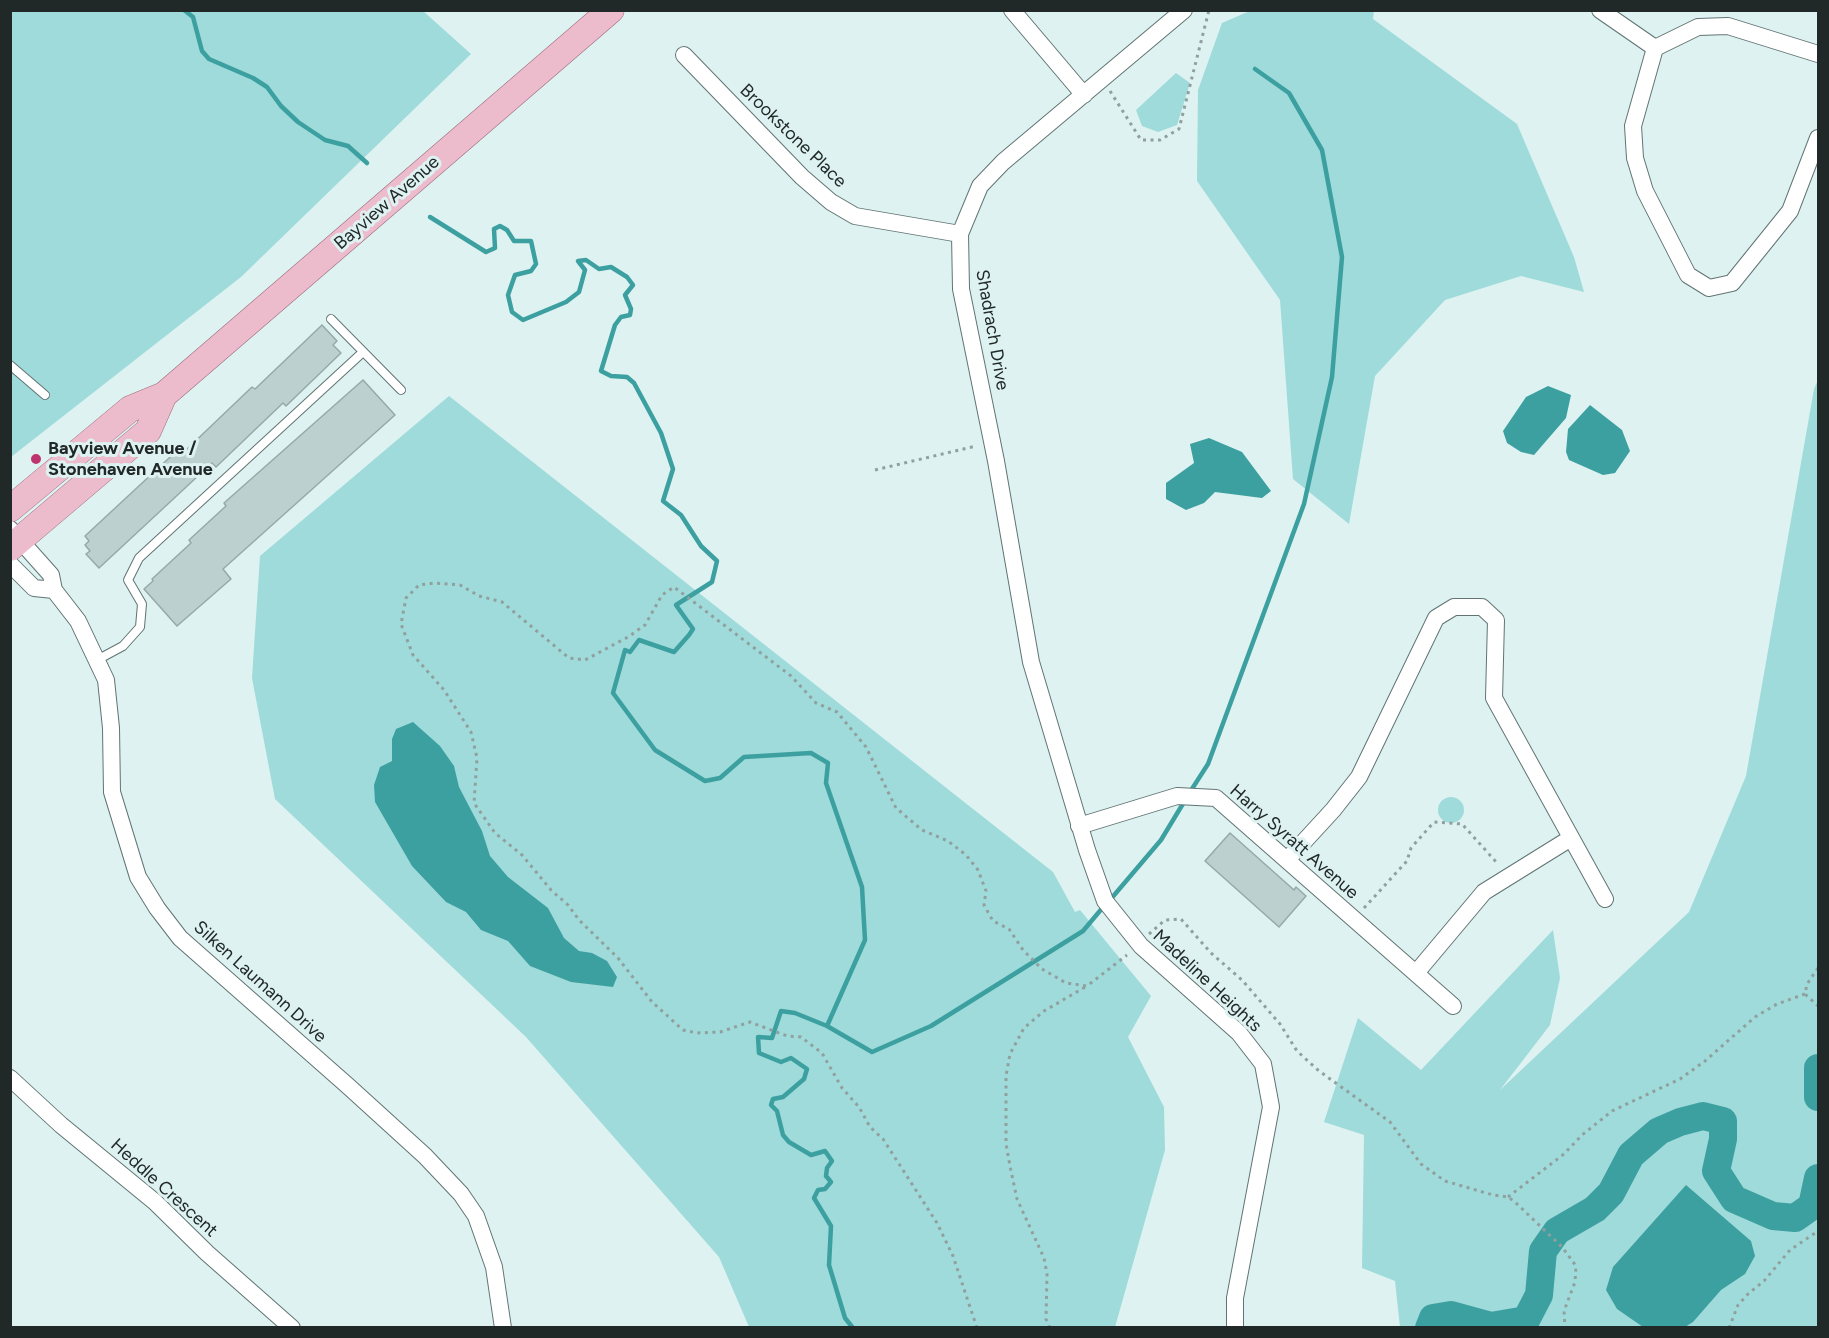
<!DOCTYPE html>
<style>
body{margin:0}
#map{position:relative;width:1829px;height:1338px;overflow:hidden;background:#ddf2f1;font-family:Figtree,sans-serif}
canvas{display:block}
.frame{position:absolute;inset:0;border:12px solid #212928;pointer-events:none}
</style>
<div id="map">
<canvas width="1829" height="1338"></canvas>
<div class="frame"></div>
</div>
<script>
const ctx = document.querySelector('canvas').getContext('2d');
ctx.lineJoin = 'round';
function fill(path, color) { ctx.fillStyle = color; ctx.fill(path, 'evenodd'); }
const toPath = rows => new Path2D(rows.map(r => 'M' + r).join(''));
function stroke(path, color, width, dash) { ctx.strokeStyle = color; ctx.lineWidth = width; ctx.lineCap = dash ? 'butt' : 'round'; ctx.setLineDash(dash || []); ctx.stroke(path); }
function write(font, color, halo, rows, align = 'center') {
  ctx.font = font + ' Figtree,sans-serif'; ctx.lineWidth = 6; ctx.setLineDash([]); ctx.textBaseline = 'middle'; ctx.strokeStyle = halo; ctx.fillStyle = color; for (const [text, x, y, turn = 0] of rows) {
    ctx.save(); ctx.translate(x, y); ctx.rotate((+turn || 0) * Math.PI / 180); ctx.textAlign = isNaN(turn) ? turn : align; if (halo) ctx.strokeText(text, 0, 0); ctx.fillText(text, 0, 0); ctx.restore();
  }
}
fill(toPath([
 [1252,10,1374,11,1373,19,1517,124,1574,257,1584,292,1521,276,1445,300,1375,376,1349,524,1293,479,1280,300,1197,181,1198,90,1222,23],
 [11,11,423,11,471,54,241,277,11,457],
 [1176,73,1190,83,1177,125,1158,132,1142,126,1136,110],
 [1818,380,1818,1327,1400,1327,1395,1281,1362,1268,1364,1135,1324,1122,1358,1018,1421,1070,1553,930,1560,978,1550,1025,1500,1090,1689,912,1746,776,1814,389],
 [449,396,1053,872,1075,912,1080,910,1151,996,1128,1037,1164,1107,1165,1150,1115,1327,749,1327,719,1257,526,1037,275,799,252,678,260,556],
 '1438 810a13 13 0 1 1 26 0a13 13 0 1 1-26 0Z'
]), '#9fdbda');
fill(toPath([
 [1548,386,1571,395,1566,418,1534,455,1521,452,1507,443,1503,431,1526,397],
 [1590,405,1622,430,1630,451,1615,473,1603,475,1569,460,1566,452,1568,429],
 [1209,438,1242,452,1271,491,1262,498,1215,492,1204,503,1186,510,1166,499,1166,483,1194,463,1190,444],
 [413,722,440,746,454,766,459,787,482,831,490,856,508,877,548,908,564,938,579,951,592,953,607,961,617,977,613,987,571,982,530,966,508,941,481,930,466,912,446,902,412,866,375,802,374,785,380,767,392,761,392,739,396,729],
 [1686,1185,1751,1241,1755,1256,1745,1274,1721,1290,1693,1322,1685,1327,1643,1327,1617,1309,1606,1290,1613,1267]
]), '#3da0a0');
stroke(toPath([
 [184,10,193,17,202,51,209,59,253,78,267,87,281,106,298,122,325,140,348,146,367,163],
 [430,217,486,252,495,248,494,229,500,226,507,230,514,241,531,241,536,264,531,271,515,275,508,295,512,312,523,320,566,302,579,292,585,270,578,261,586,260,599,269,611,267,627,277,633,285,625,295,631,309,630,315,621,317,615,325,601,371,611,376,627,377,634,383,661,433,673,469,663,501,681,515,701,546,717,561,712,582,676,605,693,629,689,635,674,652,639,640,630,652,625,650,613,693,655,750,705,781,720,778,744,757,811,753,828,763,826,783,862,887,865,940,827,1026],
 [1190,792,1208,764,1304,504,1332,377,1342,257,1322,150,1289,93,1255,69],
 [1110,900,1161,840,1184,802],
 [853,1328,845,1318,829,1265,831,1226,814,1198,818,1190,825,1189,831,1182,826,1176,827,1168,832,1161,825,1151,811,1155,789,1142,783,1135,777,1111,771,1105,773,1099,783,1097,804,1079,807,1069,791,1058,781,1062,759,1053,758,1037,772,1038,781,1011,795,1013,827,1026,872,1052,931,1026,1083,931,1104,906]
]), '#3da0a0', 4.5);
stroke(toPath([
 [1818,1068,1818,1097],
 [1429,1328,1433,1318,1451,1315,1491,1326,1526,1320,1539,1295,1543,1251,1557,1231,1595,1209,1611,1193,1631,1155,1659,1131,1680,1122,1703,1116,1723,1121,1723,1139,1716,1171,1734,1199,1773,1216,1795,1218,1812,1206,1818,1178]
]), '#3da0a0', 28);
const building = toPath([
 [322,325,337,341,333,345,341,353,286,406,283,403,216,467,212,463,99,568,86,554,90,551,85,545,89,541,85,536,182,446,186,450,252,387,255,389,322,325],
 [363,380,395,415,223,569,231,579,177,626,144,589,153,581,152,579,191,543,189,540,226,506,224,503,363,380],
 [1230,833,1294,890,1296,887,1306,896,1279,927,1205,861,1230,833]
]);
fill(building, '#bbd0cf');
stroke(building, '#95a9a9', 1.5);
const lane = toPath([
 [331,319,401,390],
 [10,365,45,395],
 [97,660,123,646,140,627,142,604,128,580,139,558,363,352]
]);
const street = toPath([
 [1012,10,1084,95],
 [1184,10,1003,162,980,186,960,234,961,289,996,461,1031,662,1087,850,1105,901,1141,946,1239,1033,1263,1064,1271,1107,1235,1298,1235,1328],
 [1600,10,1655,48],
 [1818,54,1728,26,1698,27,1655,48,1633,126,1635,158,1645,191,1688,275,1709,288,1732,283,1790,211,1818,138],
 [684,55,802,177,831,202,855,216,960,234],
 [10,529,51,575,54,590,78,621,106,680,111,728,112,792,138,877,157,908,180,938,348,1086,425,1156,461,1194,476,1216,494,1267,503,1328],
 [10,564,34,588,54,590],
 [1079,826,1177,796,1216,798,1453,1006],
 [1287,860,1333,810,1359,777,1436,618,1454,607,1482,607,1496,620,1494,698,1605,899],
 [1416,973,1484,892,1571,838],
 [10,1078,61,1125,155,1202,207,1253,292,1328]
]);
const primary = toPath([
 [10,509,130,409,164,395,611,10],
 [10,548,148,431,164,395]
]);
stroke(lane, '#617473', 10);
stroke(street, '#617473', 18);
stroke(primary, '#9e6b7c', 27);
stroke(toPath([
 [1110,91,1141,140,1160,140,1179,129,1209,10],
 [875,470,976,446],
 [1364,908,1407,861,1411,848,1434,822,1462,824,1498,864],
 [1149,934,1165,920,1181,919,1211,953,1242,980,1280,1024,1297,1051,1319,1071,1390,1122,1421,1164,1445,1181,1493,1195,1508,1197,1515,1202,1562,1247,1576,1266,1575,1282,1564,1311,1565,1328],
 [1818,968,1807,984,1805,994,1818,1006],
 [1508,1197,1564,1154,1582,1135,1612,1111,1680,1079,1705,1061,1755,1017,1777,1004,1805,994],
 [977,1328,953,1256,937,1223,883,1139,870,1127,859,1107,842,1088,822,1053,801,1037,787,1036,750,1022,720,1032,697,1033,683,1030,652,1002,618,958,579,920,568,905,551,890,522,855,495,833,474,803,477,758,471,732,444,690,413,655,401,624,406,598,419,585,435,583,460,585,479,596,502,602,569,658,585,660,628,637,645,625,662,595,674,587,791,676,816,703,837,712,866,747,896,808,922,830,948,841,966,855,978,870,986,891,984,905,993,921,1009,929,1023,950,1042,969,1066,983,1087,986,1127,955],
 [1050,1328,1046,1319,1047,1274,1044,1258,1017,1199,1010,1166,1006,1144,1006,1076,1010,1054,1024,1028,1044,1011,1087,986],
 [1729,1328,1738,1305,1749,1293,1764,1281,1790,1250,1818,1231]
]), '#90a09f', 3, [3, 4.5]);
stroke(lane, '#fff', 8);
stroke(street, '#fff', 16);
stroke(primary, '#edbccc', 26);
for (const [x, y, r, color] of [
 [36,459,6,"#bd346e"]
]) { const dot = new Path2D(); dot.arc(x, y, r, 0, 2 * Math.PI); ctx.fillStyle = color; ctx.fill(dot); stroke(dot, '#ddf2f1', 2); }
write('18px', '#212928', '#ddf2f1', [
 ["Brookstone Place",793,136,44],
 ["Bayview Avenue",387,203,-41],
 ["Shadrach Drive",992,330,80],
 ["Harry Syratt Avenue",1294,842,41],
 ["Madeline Heights",1207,981,43],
 ["Silken Laumann Drive",260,982,42],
 ["Heddle Crescent",164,1188,42]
]);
write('bold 18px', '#212928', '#ddf2f1', [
 ["Bayview Avenue /",48,449],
 ["Stonehaven Avenue",48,470]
], 'left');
</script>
